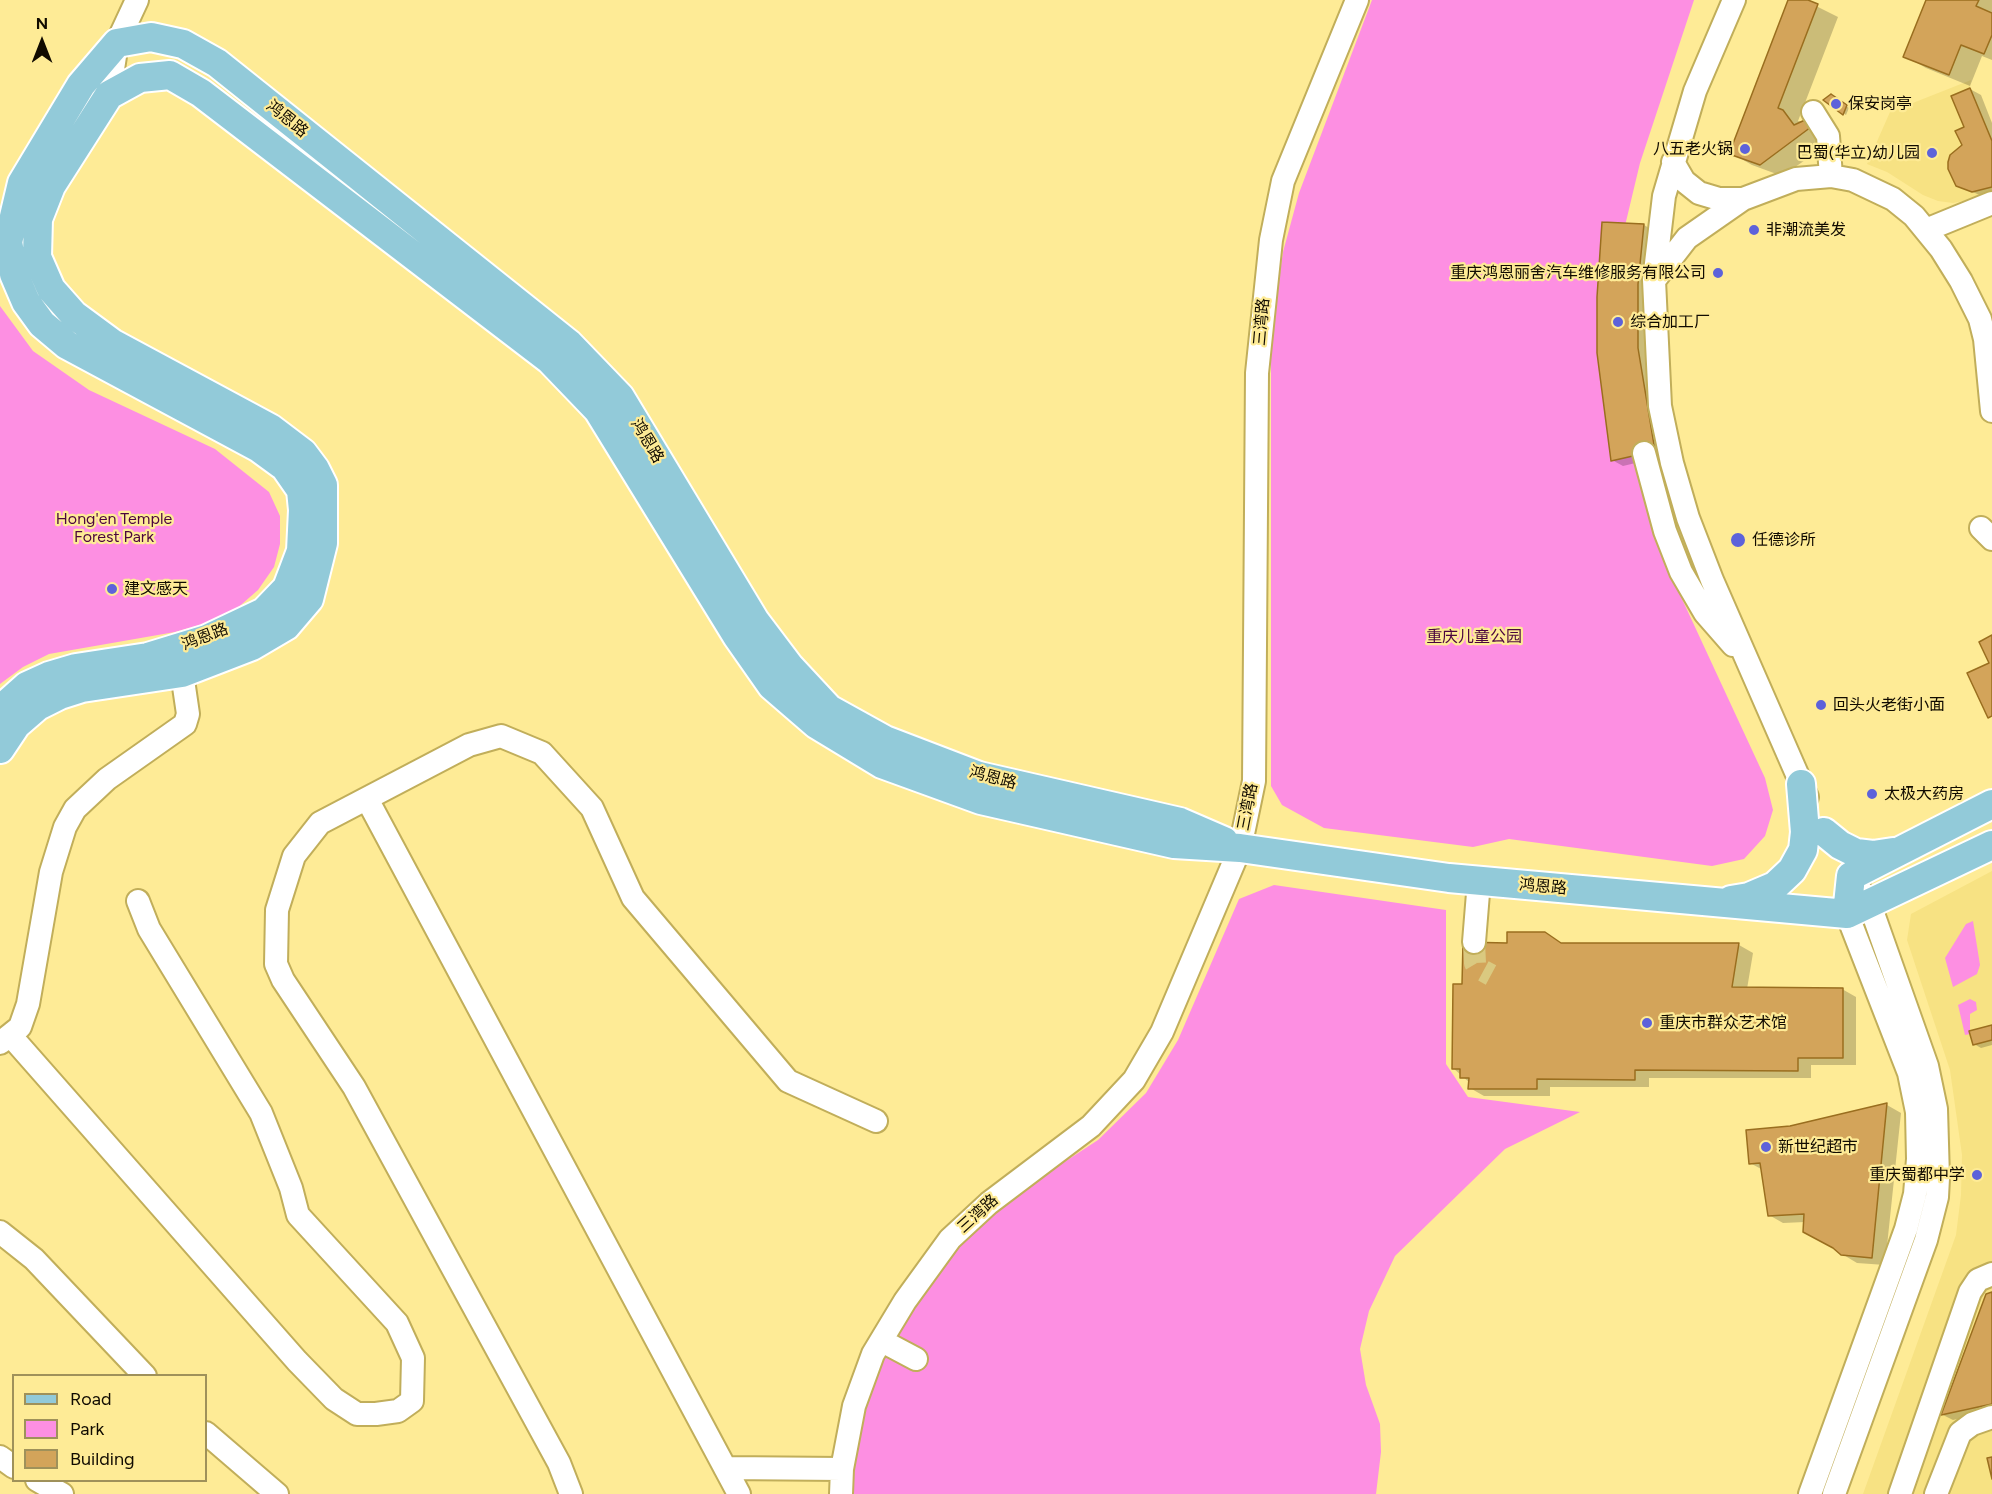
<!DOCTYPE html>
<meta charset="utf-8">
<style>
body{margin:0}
#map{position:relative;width:1992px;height:1494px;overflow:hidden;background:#feeb96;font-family:Figtree,sans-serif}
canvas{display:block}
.legend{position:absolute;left:12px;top:1374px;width:195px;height:108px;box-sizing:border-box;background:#feeb96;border:2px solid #9f915a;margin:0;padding:8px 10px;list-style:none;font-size:18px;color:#110b00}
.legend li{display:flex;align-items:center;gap:12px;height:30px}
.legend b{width:30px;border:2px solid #9f915a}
.north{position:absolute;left:12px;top:12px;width:60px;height:60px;-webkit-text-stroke:4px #feeb96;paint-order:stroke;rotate:0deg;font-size:16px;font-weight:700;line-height:24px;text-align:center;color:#110b00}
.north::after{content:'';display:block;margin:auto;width:21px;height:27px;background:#110b00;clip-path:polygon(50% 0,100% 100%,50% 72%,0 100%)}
</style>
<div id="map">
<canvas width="1992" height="1494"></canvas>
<ul class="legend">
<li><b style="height:8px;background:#92cad9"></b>Road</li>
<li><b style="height:16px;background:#fd8fe2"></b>Park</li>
<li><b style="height:16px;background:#d3a45a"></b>Building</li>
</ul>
<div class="north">N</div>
</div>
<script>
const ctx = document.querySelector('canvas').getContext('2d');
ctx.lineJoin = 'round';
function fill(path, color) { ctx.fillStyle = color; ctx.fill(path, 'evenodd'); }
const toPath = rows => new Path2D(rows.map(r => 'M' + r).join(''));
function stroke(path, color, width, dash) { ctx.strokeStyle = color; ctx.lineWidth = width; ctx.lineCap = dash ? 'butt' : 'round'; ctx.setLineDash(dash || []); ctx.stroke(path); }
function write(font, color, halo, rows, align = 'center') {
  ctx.font = font + ' Figtree,"Noto Sans SC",sans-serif'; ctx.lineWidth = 4.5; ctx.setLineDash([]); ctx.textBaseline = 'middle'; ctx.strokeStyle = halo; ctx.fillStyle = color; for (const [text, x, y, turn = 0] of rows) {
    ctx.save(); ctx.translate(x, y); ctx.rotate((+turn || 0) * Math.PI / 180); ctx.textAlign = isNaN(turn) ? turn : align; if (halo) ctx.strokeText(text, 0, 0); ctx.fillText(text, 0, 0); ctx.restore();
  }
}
fill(toPath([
 [1971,80,1970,88,1992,141,1992,191,1968,200,1953,203,1938,201,1923,195,1887,172,1867,164,1890,112],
 [1992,871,1992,1494,1863,1494,1956,1235,1961,1195,1962,1155,1950,1070,1907,940,1911,914]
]), '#f7e283');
fill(toPath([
 [1372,0,1694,0,1640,163,1624,230,1630,431,1644,501,1663,558,1765,778,1773,810,1765,836,1744,859,1712,866,1509,839,1473,847,1324,828,1282,805,1271,786,1271,335,1283,252,1299,193],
 [0,306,33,351,89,390,215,449,269,492,280,516,280,544,274,567,258,590,234,611,203,624,175,632,49,654,23,667,0,684],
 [1274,885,1446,910,1446,1064,1468,1097,1580,1112,1505,1149,1395,1256,1369,1311,1360,1349,1366,1385,1380,1424,1381,1452,1376,1494,851,1494,862,1409,881,1359,910,1306,955,1244,994,1208,1098,1140,1146,1093,1178,1040,1239,899],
 [1973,921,1980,965,1977,974,1953,987,1945,958,1966,924],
 [1970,999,1976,1002,1977,1010,1970,1014,1970,1034,1965,1035,1958,1005]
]), '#fd8fe2');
fill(toPath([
 [1790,0,1804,0,1838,17,1798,121,1808,122,1830,143,1782,176,1752,165,1731,153],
 [1928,0,1992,0,1992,60,1982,56,1970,86,1926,68,1905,56],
 [1970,89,1981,95,1992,123,1992,195,1984,197,1957,185],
 [1834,97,1849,108,1846,115,1826,100],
 [1644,225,1654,231,1665,456,1623,466,1612,460],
 [1563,944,1739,945,1753,953,1747,989,1842,989,1856,997,1856,1065,1811,1065,1811,1078,1649,1078,1649,1087,1550,1087,1550,1096,1484,1096,1470,1088,1470,1083,1453,1068,1464,986],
 [1992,1026,1992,1045,1981,1048,1974,1044],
 [1887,1105,1901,1113,1885,1265,1857,1263,1842,1254,1805,1222,1783,1223,1769,1215,1763,1170,1750,1163,1790,1128],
 [1992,1294,1992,1411,1953,1420,1943,1415,1987,1295]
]), '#0003');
const building = toPath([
 [1788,0,1808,0,1818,4,1778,108,1783,110,1794,125,1805,120,1811,127,1760,165,1729,154,1788,0],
 [1926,0,1979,0,1976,6,1992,13,1992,35,1984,54,1961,45,1949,75,1903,57,1926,0],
 [1970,88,1992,141,1992,187,1972,192,1956,186,1948,169,1948,162,1950,155,1962,145,1955,131,1964,127,1951,96,1970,88],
 [1831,94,1847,105,1843,115,1823,100,1831,94],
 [1602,222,1644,224,1638,284,1638,348,1655,451,1611,461,1597,353,1597,297,1602,222],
 [1992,635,1992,716,1988,718,1967,673,1989,663,1979,642,1992,635],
 [1507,932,1545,932,1561,943,1739,943,1732,987,1843,988,1843,1058,1798,1058,1798,1071,1635,1070,1635,1080,1537,1079,1537,1089,1468,1089,1469,1078,1460,1078,1460,1069,1452,1069,1453,984,1462,984,1463,942,1507,943,1507,932],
 [1992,1025,1992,1040,1973,1045,1969,1031,1992,1025],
 [1887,1103,1872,1258,1841,1255,1833,1248,1803,1232,1804,1214,1768,1216,1760,1163,1749,1164,1746,1130,1790,1126,1887,1103],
 [1992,1292,1992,1404,1941,1415,1986,1294,1992,1292],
 [1992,1457,1992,1479,1987,1458,1992,1457]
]);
fill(building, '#d3a45a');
stroke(building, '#9a6e1f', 1.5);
stroke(toPath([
 [1474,942,1475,963,1478,968,1491,975]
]), '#dac980', 22, [22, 11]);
const minor = toPath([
 [1734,0,1695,91,1664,196,1654,280,1660,406,1672,463,1688,518,1712,580,1807,797],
 [109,95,117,43,137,0],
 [1813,112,1828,136,1831,176],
 [1673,162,1684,181,1699,193,1719,199,1743,199],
 [1926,230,1992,203],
 [1656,278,1687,238,1743,199,1796,179,1831,176,1853,180,1893,199,1914,216,1941,249,1961,281,1980,319,1985,339,1992,411],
 [1644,453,1665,531,1681,572,1705,613,1733,645],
 [1981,528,1992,539],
 [367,799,739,1494],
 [1474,942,1479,881],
 [10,1035,297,1361,334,1399,357,1414,376,1414,398,1411,412,1401,413,1358,397,1323,298,1215,291,1188,261,1113,149,929,138,901],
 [0,1043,20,1027,28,1004,51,872,65,827,75,809,107,779,185,724,188,714,182,673],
 [0,1232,34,1259,145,1376],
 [882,1341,916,1359],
 [206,1433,277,1494],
 [0,1457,14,1467],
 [725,1468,842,1469],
 [37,1480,62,1494],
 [571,1494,559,1463,354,1087,283,980,276,964,277,910,294,856,320,823,469,745,501,736,542,753,592,808,633,898,788,1081,876,1121],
 [841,1494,842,1469,854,1406,873,1354,905,1301,950,1239,989,1203,1091,1126,1134,1080,1162,1032,1240,848,1254,781,1257,373,1271,240,1283,181,1357,0],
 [1810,1494,1906,1229,1915,1194,1918,1159,1917,1112,1909,1073,1847,914],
 [1834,1494,1926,1240,1937,1197,1938,1178,1936,1109,1927,1066,1870,905,1861,891],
 [1900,1494,1970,1292,1978,1280,1992,1274],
 [1936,1494,1960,1433,1972,1424,1992,1417]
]);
const major = toPath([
 [0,710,27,686,49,676,76,668,148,657,207,639,264,612,287,588,301,551,303,510,301,490,285,467,259,448,67,345,42,324,26,302,14,274,8,242,22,183,81,85,117,43,151,37,183,44,217,63,569,344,620,397,755,621,789,666,829,709,885,740,979,776,1180,822,1224,841],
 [0,749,16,725,38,706,60,695,82,688,182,673,252,646,286,626,309,599,323,543,323,485,315,469,303,453,270,428,112,343,74,315,51,289,37,257,38,219,51,186,109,95,140,78,170,75,201,93,550,360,598,410,737,636,772,686,816,724,882,764,981,800,1174,844,1240,848,1449,878,1847,914,1992,845],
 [1824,832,1840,845,1856,853,1873,855,1893,852],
 [1731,900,1749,897,1775,886,1792,870,1803,850,1805,832,1801,784],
 [1847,914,1851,876,1992,804]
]);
stroke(minor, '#c1ae5a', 26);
stroke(major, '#fff', 32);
stroke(minor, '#fff', 22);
stroke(major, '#92cad9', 28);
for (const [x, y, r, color] of [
 [1836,104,6,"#5d62da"],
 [1745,149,6,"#5d62da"],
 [1932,153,6,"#5d62da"],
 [1754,230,6,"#5d62da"],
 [1718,273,6,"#5d62da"],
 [1618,322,6,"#5d62da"],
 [1738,540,8,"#5d62da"],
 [112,589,6,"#5d62da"],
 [1821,705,6,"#5d62da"],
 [1872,794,6,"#5d62da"],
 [1647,1023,6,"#5d62da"],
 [1766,1147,6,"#5d62da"],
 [1977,1175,6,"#5d62da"]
]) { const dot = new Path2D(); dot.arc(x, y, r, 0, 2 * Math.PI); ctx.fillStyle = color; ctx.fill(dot); stroke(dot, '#feeb96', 2); }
write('16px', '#110b00', '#feeb96', [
 ["保安岗亭",1848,104],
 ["八五老火锅",1733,149,"right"],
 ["巴蜀(华立)幼儿园",1920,153,"right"],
 ["非潮流美发",1766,230],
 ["重庆鸿恩丽舍汽车维修服务有限公司",1706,273,"right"],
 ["综合加工厂",1630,322],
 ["任德诊所",1752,540],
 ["建文感天",124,589],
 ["回头火老街小面",1833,705],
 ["太极大药房",1884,794],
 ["重庆市群众艺术馆",1659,1023],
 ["新世纪超市",1778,1147],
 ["重庆蜀都中学",1965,1175,"right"]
], 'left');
write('16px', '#110b00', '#feeb96', [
 ["鸿恩路",287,119,39],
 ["三湾路",1262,322,-85],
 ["鸿恩路",647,441,59],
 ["鸿恩路",205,637,-21],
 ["鸿恩路",993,778,15],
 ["三湾路",1248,807,-79],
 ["鸿恩路",1543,887,5],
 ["三湾路",978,1214,-42]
]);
write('16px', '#4b053f', '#feeb96', [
 ["Hong'en Temple",114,519],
 ["Forest Park",114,537],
 ["重庆儿童公园",1474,637]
]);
</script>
